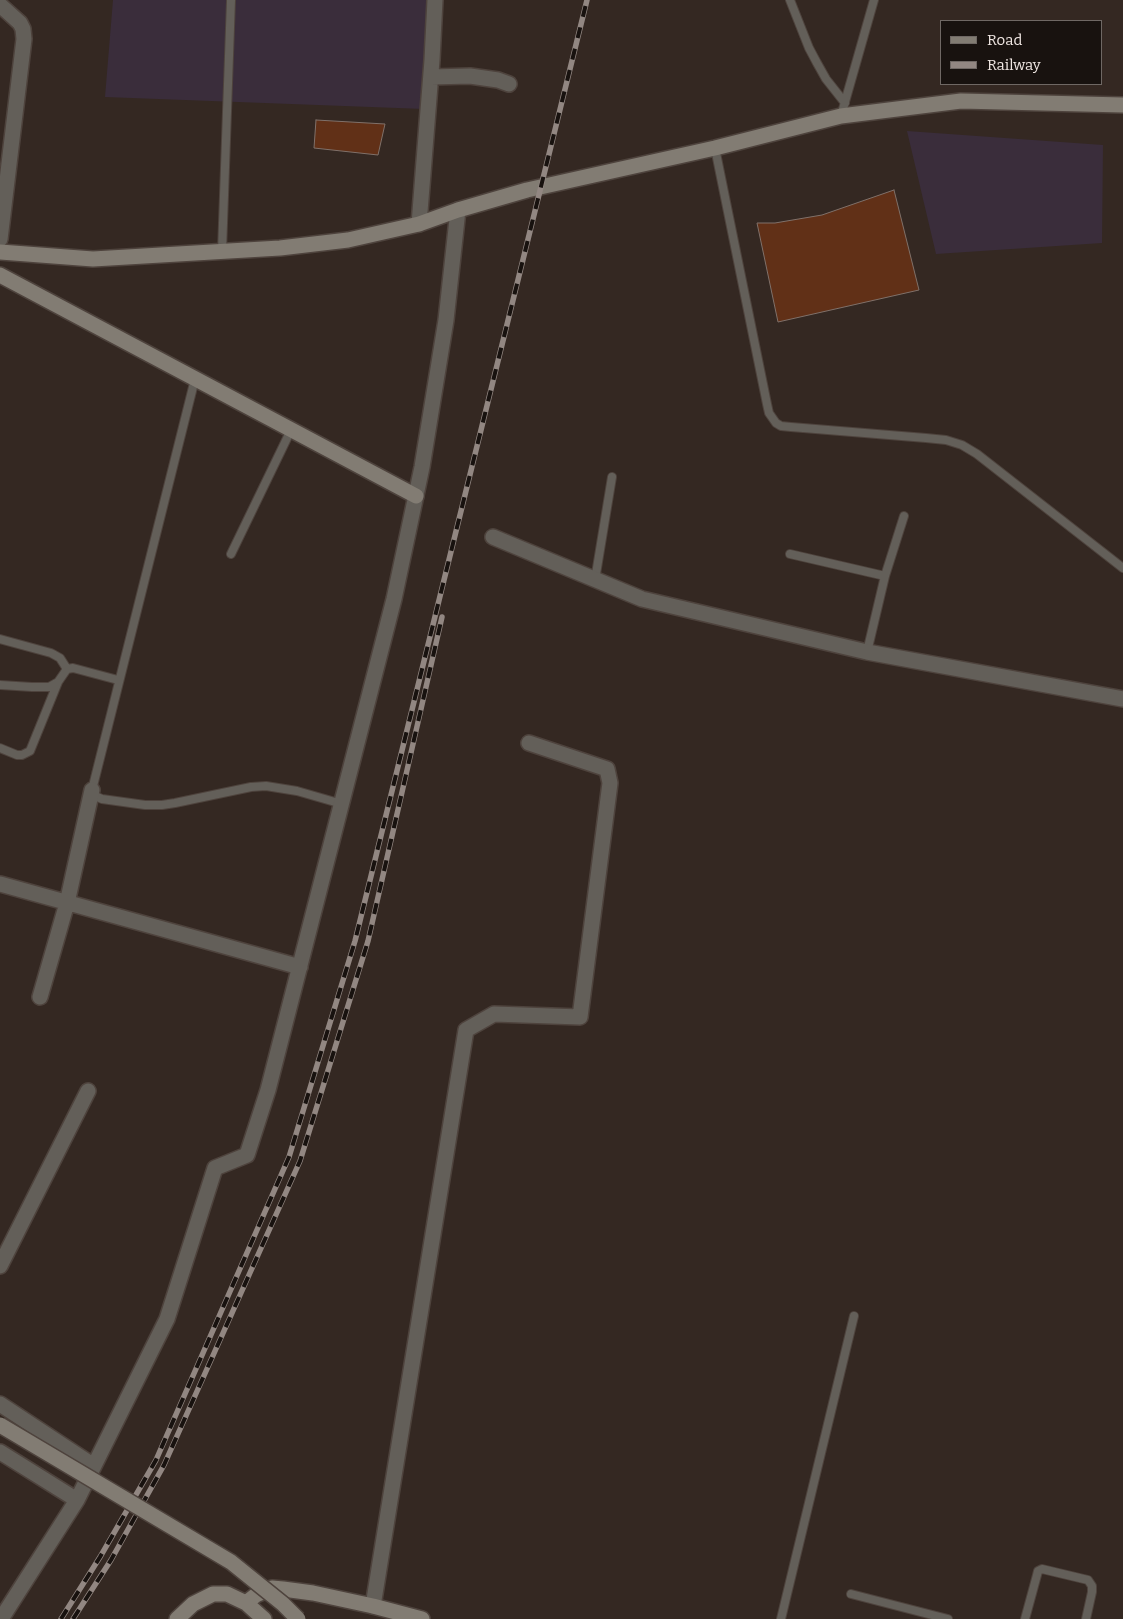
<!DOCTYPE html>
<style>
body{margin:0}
#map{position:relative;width:1123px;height:1619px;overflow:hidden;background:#342822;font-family:Bitter,serif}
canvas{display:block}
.legend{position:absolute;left:940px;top:20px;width:162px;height:65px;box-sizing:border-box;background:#18120f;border:1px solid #6f6864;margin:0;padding:6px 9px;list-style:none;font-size:15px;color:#f1e8e4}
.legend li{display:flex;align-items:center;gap:10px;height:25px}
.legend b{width:25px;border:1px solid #6f6864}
</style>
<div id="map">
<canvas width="1123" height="1619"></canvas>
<ul class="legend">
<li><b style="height:6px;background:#827c73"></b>Road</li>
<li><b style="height:6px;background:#928782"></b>Railway</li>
</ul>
</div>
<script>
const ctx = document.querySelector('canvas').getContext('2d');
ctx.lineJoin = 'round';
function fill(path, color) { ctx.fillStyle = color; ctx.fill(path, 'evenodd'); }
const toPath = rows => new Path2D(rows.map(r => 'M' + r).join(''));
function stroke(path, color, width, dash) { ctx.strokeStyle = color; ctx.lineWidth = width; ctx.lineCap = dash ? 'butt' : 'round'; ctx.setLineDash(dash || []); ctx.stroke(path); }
fill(toPath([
 [113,0,428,0,424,109,105,97],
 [907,131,1103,145,1102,243,936,254]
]), '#3a2d3b');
const building = toPath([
 [316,120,385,124,378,155,314,148,316,120],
 [894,190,919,290,778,322,757,223,775,223,822,215,894,190]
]);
fill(building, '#613017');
stroke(building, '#80716a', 1);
const lane = toPath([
 [790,0,809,48,817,63,826,79,845,103],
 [841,116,874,0],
 [715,148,767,404,769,413,776,423,781,426,791,427,926,438,946,440,962,445,977,454,1123,568],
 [222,251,231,0],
 [195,379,92,790,95,796,102,799,145,805,162,805,175,803,251,787,266,786,297,791,342,804],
 [231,554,291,430],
 [790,554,885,576],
 [595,580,612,477],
 [0,639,51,653,60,658,67,669],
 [867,652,885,576,904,516],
 [0,685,32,687,49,687,58,682,67,669,73,668,118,680],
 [0,748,17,755,22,755,30,751,58,682],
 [851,1594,948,1619],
 [781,1619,854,1316],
 [1025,1619,1037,1575,1038,1571,1042,1569,1088,1580,1092,1586,1092,1592,1086,1619]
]);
const street = toPath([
 [0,5,20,23,23,29,24,39,0,239],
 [431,77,470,76,498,80,509,84],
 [419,224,432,60,435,0],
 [493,537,642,599,867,652,1123,699],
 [0,884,300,967],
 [40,997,67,903,92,790],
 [0,1266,88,1091],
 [0,1404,94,1466],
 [0,1452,77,1500],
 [373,1606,466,1030,494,1014,580,1017,610,783,607,769,529,743],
 [1,1619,77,1500,167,1319,215,1168,247,1155,268,1090,394,599,422,467,446,320,458,210]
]);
const secondary = toPath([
 [0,252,93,259,280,248,348,240,419,224,458,210,527,190,715,148,841,116,961,101,1123,105],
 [0,275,416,496],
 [246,1603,256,1595,272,1588,283,1589,313,1593,373,1606,422,1619],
 [177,1619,193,1604,213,1594,227,1594,246,1603,264,1619]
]);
stroke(lane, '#4e433d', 10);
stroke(street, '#4e433d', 18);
stroke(secondary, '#4e433d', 18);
stroke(lane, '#635f59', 8);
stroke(street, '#635f59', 15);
stroke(secondary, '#827c73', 15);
const rail = toPath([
 [61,1619,100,1557,156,1460,289,1157,355,941,587,0],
 [73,1619,111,1560,164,1465,300,1161,368,941,442,617]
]);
stroke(rail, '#928782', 5.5);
stroke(rail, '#18120f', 4, [11]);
const secondaryBridge = toPath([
 [0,1425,231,1562,283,1604,298,1619]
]);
stroke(secondaryBridge, '#4e433d', 18, []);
stroke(secondaryBridge, '#827c73', 15);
</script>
